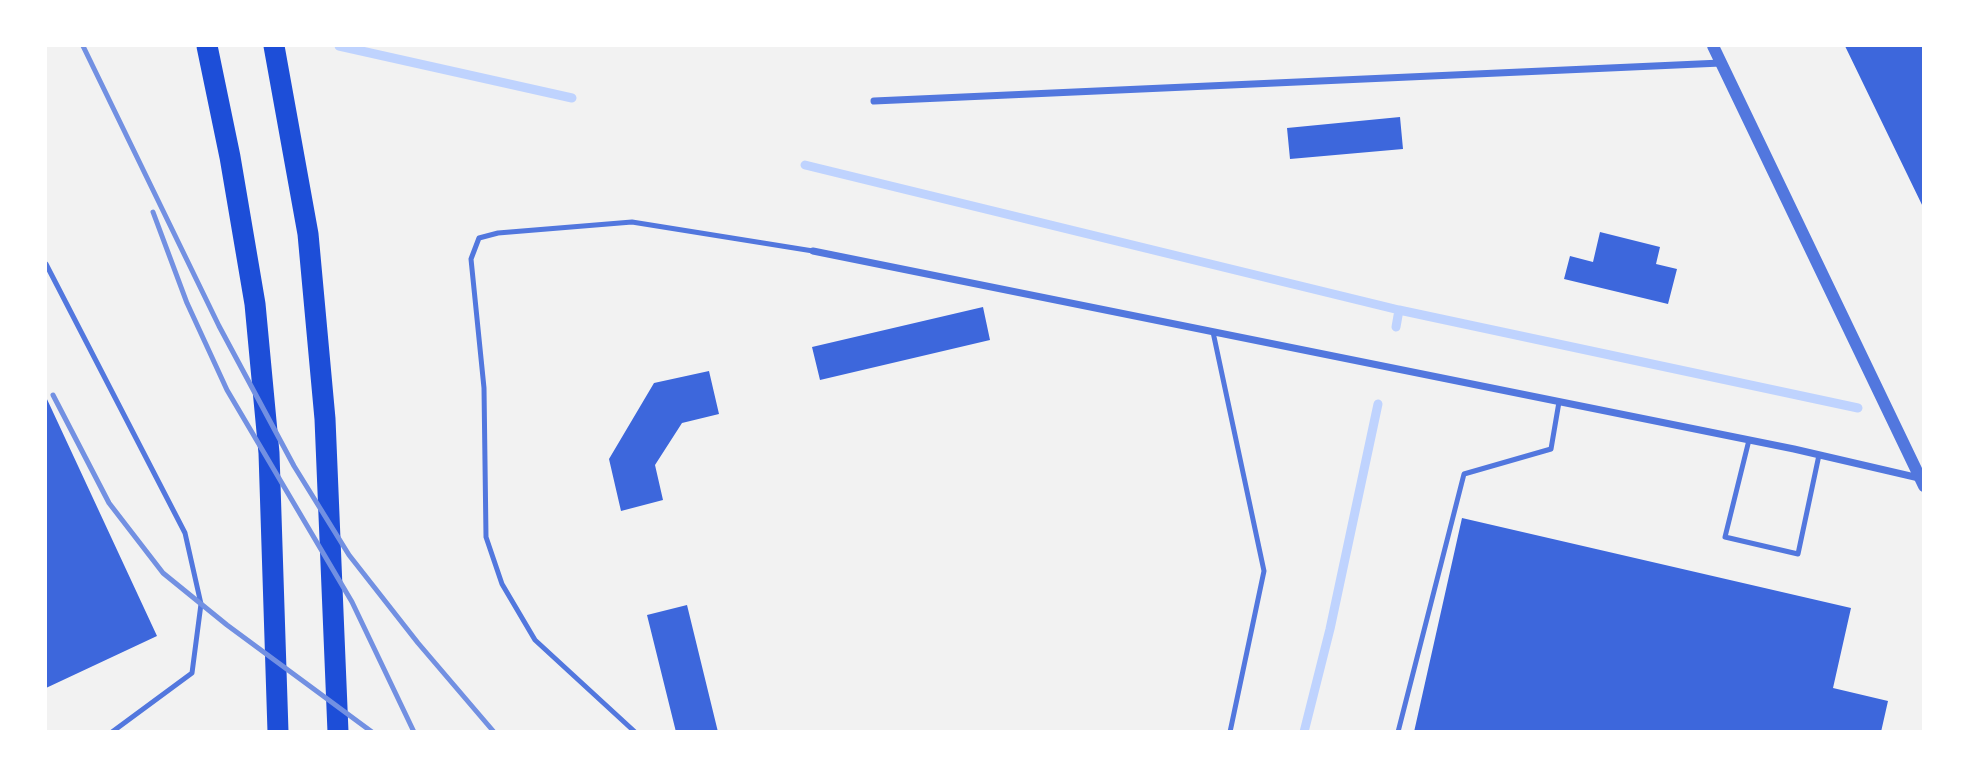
<!DOCTYPE html>
<style>
body{margin:0}
#map{position:relative;width:1969px;height:777px;overflow:hidden;background:#f2f2f2;font-family:Roboto,sans-serif}
canvas{display:block}
.frame{position:absolute;inset:0;border:47px solid #fff;pointer-events:none}
</style>
<div id="map">
<canvas width="1969" height="777"></canvas>
<div class="frame"></div>
</div>
<script>
const ctx = document.querySelector('canvas').getContext('2d');
ctx.lineJoin = 'round';
const toPath = rows => new Path2D(rows.map(r => 'M' + r).join(''));
function strokePath(path, color, width, dash) { ctx.strokeStyle = color; ctx.lineWidth = width; ctx.lineCap = dash ? 'butt' : 'round'; ctx.setLineDash(dash || []); ctx.stroke(path); }
function paint(path, color) { ctx.fillStyle = color; ctx.fill(path, 'evenodd'); }
strokePath(toPath([
 [339,46,572,98],
 [805,165,1399,310,1858,408],
 [1396,327,1399,310],
 [1304,732,1330,629,1378,404]
]), '#bfd3fe', 9);
paint(toPath([
 [1845,46,1924,46,1924,209],
 [1400,117,1403,149,1290,159,1287,128],
 [1600,232,1660,247,1656,264,1677,269,1668,304,1564,279,1570,256,1593,262],
 [983,307,990,340,820,380,812,347],
 [709,371,719,414,682,423,655,465,663,500,621,511,609,459,654,383],
 [46,397,157,636,46,688],
 [1462,518,1851,608,1833,688,1888,701,1881,732,1414,732],
 [687,605,718,732,676,732,647,615]
]), '#3d67dc');
strokePath(toPath([
 [46,264,185,533,201,604,192,673,112,732],
 [1213,332,1264,571,1230,732],
 [1749,440,1725,537,1798,554,1819,455],
 [635,732,535,640,502,584,486,537,484,388,471,259,479,238,498,233,632,222,813,251],
 [1398,732,1464,474,1551,449,1559,402]
]), '#5277de', 5);
strokePath(toPath([
 [874,101,1721,63],
 [813,251,1794,449,1919,478]
]), '#5277de', 7);
strokePath(toPath([
 [1713,46,1924,486]
]), '#5277de', 12);
strokePath(toPath([
 [207,46,230,157,255,304,269,453,278,732],
 [274,46,308,234,325,419,338,732]
]), '#1d4ed8', 21);
strokePath(toPath([
 [83,46,219,326,294,466,349,555,418,643,494,732],
 [153,212,187,303,227,390,352,602,414,732],
 [53,395,109,503,163,573,227,625,372,732]
]), '#7290e2', 5);
</script>
